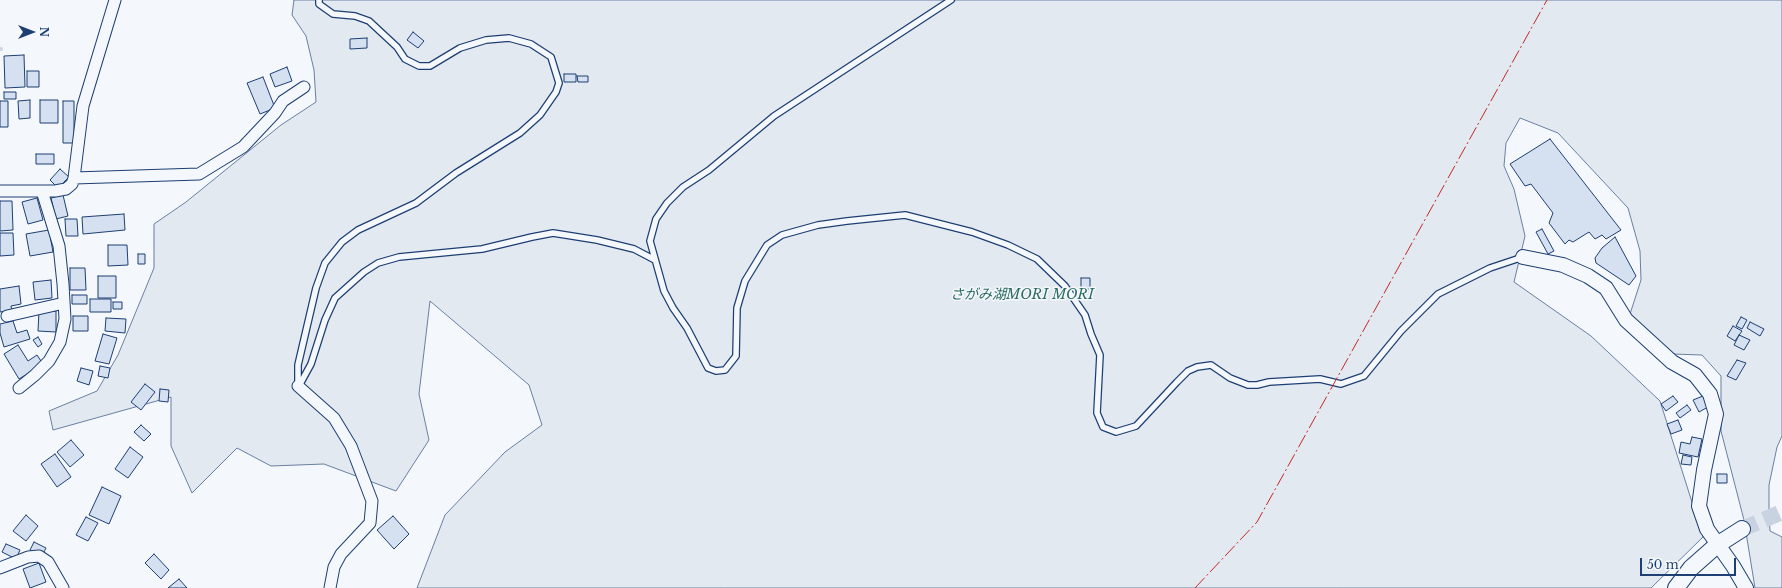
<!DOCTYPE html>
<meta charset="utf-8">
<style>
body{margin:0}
#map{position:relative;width:1782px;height:588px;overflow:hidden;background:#f4f7fb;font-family:"Libre Baskerville",serif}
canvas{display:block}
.north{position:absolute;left:12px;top:12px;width:40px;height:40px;-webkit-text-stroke:3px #f4f7fb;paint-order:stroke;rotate:90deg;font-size:11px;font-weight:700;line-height:16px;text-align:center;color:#1d3f73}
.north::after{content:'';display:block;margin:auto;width:14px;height:18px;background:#1d3f73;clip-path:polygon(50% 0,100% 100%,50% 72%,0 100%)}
.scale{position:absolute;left:1640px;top:558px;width:96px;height:18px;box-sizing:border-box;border:2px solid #1d3f73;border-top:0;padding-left:5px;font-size:12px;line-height:14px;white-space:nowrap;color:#1d3f73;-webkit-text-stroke:3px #f4f7fb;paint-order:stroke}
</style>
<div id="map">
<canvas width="1782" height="588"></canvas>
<div class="north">N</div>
<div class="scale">50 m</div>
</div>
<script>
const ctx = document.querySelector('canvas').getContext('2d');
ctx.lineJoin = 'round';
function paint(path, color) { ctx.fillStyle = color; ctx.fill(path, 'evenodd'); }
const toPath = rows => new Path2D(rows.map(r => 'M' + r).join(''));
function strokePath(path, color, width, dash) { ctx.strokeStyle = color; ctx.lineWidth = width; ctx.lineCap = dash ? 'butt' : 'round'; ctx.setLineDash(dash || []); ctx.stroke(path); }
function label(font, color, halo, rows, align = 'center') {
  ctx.font = font + ' "Libre Baskerville","Noto Sans JP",serif'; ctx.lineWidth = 3; ctx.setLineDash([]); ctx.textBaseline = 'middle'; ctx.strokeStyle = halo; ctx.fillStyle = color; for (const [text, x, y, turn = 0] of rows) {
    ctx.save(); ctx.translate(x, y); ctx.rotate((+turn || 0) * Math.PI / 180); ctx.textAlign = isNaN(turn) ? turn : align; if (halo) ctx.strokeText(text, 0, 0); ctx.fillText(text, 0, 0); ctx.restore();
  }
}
const green = toPath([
 [294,0,1782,0,1782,436,1777,447,1769,485,1769,515,1770,531,1782,537,1782,588,1755,588,1744,520,1721,431,1721,376,1702,355,1673,354,1630,314,1641,280,1640,251,1628,208,1558,133,1520,118,1506,143,1504,166,1514,189,1525,236,1514,282,1591,336,1660,401,1703,537,1651,588,417,588,445,515,505,452,542,425,529,385,430,301,419,394,429,440,396,491,324,464,271,466,237,448,192,493,171,446,171,397,53,430,49,411,97,391,118,355,154,268,154,224,186,202,281,125,316,102,314,70,306,36,292,15,294,0]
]);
paint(green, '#e3e9f0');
strokePath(green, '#687fa3', 1);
strokePath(toPath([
 [0,49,1,49]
]), '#cfd7e4', 4);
const building = toPath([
 [413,32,424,41,418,48,407,40,413,32],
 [367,38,367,48,350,49,350,39,367,38],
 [24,55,25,87,5,88,4,56,24,55],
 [287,67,292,81,275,87,270,74,287,67],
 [27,71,39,71,39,87,27,87,27,71],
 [564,74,576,74,576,82,564,82,564,74],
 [577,76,588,76,588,82,578,82,577,76],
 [263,77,275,108,260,114,247,83,263,77],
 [4,92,16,92,16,99,4,99,4,92],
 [30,100,30,118,19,119,18,101,30,100],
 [40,100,58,100,58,123,40,123,40,100],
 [0,101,8,101,8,127,0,127,0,101],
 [63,101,74,101,74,143,63,143,63,101],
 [1550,139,1621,230,1606,239,1602,235,1595,239,1589,232,1573,242,1569,240,1565,244,1549,223,1553,213,1531,184,1525,186,1510,164,1550,139],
 [36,154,54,154,54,164,36,164,36,154],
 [60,169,69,177,58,188,50,180,60,169],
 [63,195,68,216,56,219,51,198,63,195],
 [37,198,43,220,28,224,22,202,37,198],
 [0,201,12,201,13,230,0,231,0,201],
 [124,214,125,230,83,234,82,217,124,214],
 [65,219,77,219,78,236,66,236,65,219],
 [1542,229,1554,251,1548,254,1536,232,1542,229],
 [49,230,53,252,30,256,26,234,49,230],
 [0,233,13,233,14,255,0,256,0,233],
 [1615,237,1636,276,1629,285,1596,263,1595,258,1602,248,1615,237],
 [108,245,127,245,128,265,108,266,108,245],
 [138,254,145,254,145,264,138,264,138,254],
 [70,268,85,268,86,290,70,290,70,268],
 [98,276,116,276,116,298,98,298,98,276],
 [1081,278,1090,278,1090,289,1081,289,1081,278],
 [51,280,52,298,35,300,33,282,51,280],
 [19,286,21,304,11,306,12,310,0,312,0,289,19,286],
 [72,295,87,295,87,304,72,304,72,295],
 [90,299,111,299,111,312,90,312,90,299],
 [113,302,122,302,122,309,113,309,113,302],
 [39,311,56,311,56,332,38,331,39,311],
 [73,316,88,316,88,331,73,331,73,316],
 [1741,317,1747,320,1742,329,1736,326,1741,317],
 [106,318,126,319,125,333,105,331,106,318],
 [13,321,17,333,27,330,30,339,4,347,0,333,0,324,13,321],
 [1750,322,1764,329,1760,336,1747,328,1750,322],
 [1733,326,1742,331,1735,341,1727,336,1733,326],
 [103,334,117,338,109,364,95,361,103,334],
 [1739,335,1750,340,1744,350,1734,345,1739,335],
 [38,337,42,344,38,347,33,340,38,337],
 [18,345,28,361,37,355,43,364,19,379,4,354,18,345],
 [1737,360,1746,363,1736,380,1727,376,1737,360],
 [100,366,110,368,108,378,98,376,100,366],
 [81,368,93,371,89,385,77,381,81,368],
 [145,384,155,392,141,410,131,402,145,384],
 [160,389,169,390,168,402,159,401,160,389],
 [1673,396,1678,402,1666,411,1661,404,1673,396],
 [1703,396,1708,407,1699,412,1693,400,1703,396],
 [1687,405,1691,410,1680,418,1676,413,1687,405],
 [1678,420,1682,430,1671,434,1667,424,1678,420],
 [141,425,151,434,144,441,134,432,141,425],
 [1692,437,1702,439,1698,457,1679,453,1681,442,1690,444,1692,437],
 [71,440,84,455,70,467,57,452,71,440],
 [130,447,143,457,128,478,115,469,130,447],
 [55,454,71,477,57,487,41,464,55,454],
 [1683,455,1692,457,1691,465,1681,464,1683,455],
 [1717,474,1727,474,1727,483,1717,483,1717,474],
 [102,487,121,496,109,524,89,515,102,487],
 [26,515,38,526,26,541,13,531,26,515],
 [393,516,409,534,394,549,377,530,393,516],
 [86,517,98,523,88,541,76,535,86,517],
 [34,542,46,548,42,556,30,550,34,542],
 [6,544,20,550,16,559,2,552,6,544],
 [154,554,169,570,161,579,145,563,154,554],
 [39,563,46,582,30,588,23,569,39,563],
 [179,579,187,588,168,588,179,579]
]);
paint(building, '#d5e0f0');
strokePath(building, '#1d3f73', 1);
strokePath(toPath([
 [1742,529,1782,512]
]), '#c9d2e0', 16, [16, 8]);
const service = toPath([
 [951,0,774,116,709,170,683,187,667,203,656,219,650,241,664,291,673,308,687,328,708,368,716,371,725,370,736,356,737,308,745,281,767,245,782,235,818,225,847,221,905,215,972,232,1008,245,1037,259,1065,286,1085,315,1091,334,1100,355,1097,413,1103,427,1116,432,1136,426,1177,382,1188,371,1197,367,1211,365,1230,378,1248,385,1257,385,1269,382,1320,379,1341,384,1364,376,1401,331,1438,294,1490,268,1523,257],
 [298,386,298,365,316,288,325,263,342,242,358,230,416,203,456,173,520,133,540,115,556,92,559,83,551,57,531,44,509,38,486,40,460,48,430,66,419,66,405,59,397,47,369,21,355,16,333,14,319,4,319,0],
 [299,386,311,364,325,320,335,298,364,272,378,263,399,257,482,249,532,237,553,233,597,240,634,249,655,260]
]);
const minor = toPath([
 [74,178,199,174,243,147,275,113,283,101,304,87],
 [0,191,55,191,66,189,72,184,74,178,83,106,115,0],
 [7,316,64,303],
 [298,386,334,418,351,446,372,501,370,523,341,554,334,567,330,588],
 [19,388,35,375,49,361,60,342,65,319,63,284,59,246,42,191],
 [0,568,28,557,39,556,48,562,63,588]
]);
const tertiary = toPath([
 [1523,257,1563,265,1588,276,1606,288,1626,320,1672,362,1695,375,1710,394,1716,414,1704,470,1699,506,1707,529,1733,566,1746,588]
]);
const secondary = toPath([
 [1676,588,1691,568,1717,545,1742,529]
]);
strokePath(service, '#1d3f73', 8);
strokePath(minor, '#1d3f73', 13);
strokePath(tertiary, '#1d3f73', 16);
strokePath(secondary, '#1d3f73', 18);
strokePath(service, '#f4f7fb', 5.5);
strokePath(minor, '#f4f7fb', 11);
strokePath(tertiary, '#f4f7fb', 14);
strokePath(secondary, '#f4f7fb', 16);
strokePath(toPath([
 [1195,588,1257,522,1547,0]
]), '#c62828', 1, [14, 3, 2, 3]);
label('italic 14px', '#2c6c60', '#f4f7fb', [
 ["さがみ湖MORI MORI",1022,295]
]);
</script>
